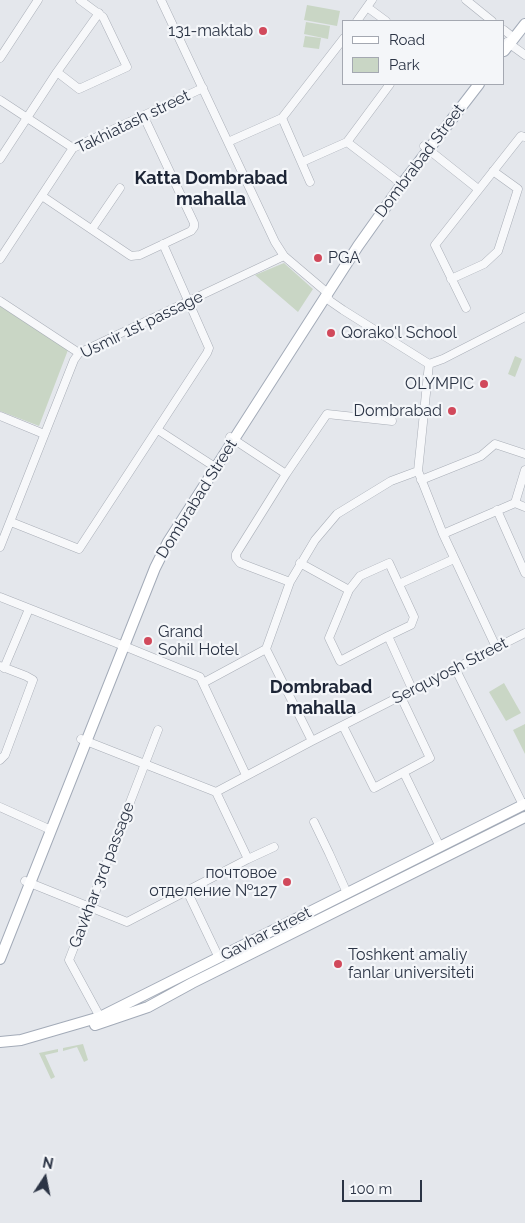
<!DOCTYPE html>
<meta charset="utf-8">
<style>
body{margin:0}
#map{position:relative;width:525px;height:1223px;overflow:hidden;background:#e4e7ec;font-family:Raleway,sans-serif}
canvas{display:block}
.legend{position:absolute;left:342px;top:20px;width:162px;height:65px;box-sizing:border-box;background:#f4f6f9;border:1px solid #a4a8b1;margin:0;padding:6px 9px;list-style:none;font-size:15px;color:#2b3445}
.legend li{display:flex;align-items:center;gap:10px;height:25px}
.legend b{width:25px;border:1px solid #a4a8b1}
.north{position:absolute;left:20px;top:1153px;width:50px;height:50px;-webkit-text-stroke:4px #f4f6f9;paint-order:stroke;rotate:11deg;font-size:14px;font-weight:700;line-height:20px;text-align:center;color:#2b3445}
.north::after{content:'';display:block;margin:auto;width:18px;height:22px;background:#2b3445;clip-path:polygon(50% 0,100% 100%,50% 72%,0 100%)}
.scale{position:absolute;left:342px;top:1180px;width:80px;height:22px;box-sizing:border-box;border:2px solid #2b3445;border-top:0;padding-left:6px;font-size:15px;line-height:18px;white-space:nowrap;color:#2b3445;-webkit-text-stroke:4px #f4f6f9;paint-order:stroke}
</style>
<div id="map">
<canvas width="525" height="1223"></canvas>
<ul class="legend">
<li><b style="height:6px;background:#fff"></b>Road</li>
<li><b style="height:14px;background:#c9d6c5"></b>Park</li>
</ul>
<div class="north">N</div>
<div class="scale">100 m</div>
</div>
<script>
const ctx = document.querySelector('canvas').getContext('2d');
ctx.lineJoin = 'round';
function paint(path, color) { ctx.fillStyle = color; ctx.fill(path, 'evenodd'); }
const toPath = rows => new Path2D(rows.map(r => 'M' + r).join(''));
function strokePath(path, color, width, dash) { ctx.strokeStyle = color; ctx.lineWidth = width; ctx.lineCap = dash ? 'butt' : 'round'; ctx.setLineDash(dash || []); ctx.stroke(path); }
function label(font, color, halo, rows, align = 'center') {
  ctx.font = font + ' Raleway,sans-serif'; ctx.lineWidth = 4.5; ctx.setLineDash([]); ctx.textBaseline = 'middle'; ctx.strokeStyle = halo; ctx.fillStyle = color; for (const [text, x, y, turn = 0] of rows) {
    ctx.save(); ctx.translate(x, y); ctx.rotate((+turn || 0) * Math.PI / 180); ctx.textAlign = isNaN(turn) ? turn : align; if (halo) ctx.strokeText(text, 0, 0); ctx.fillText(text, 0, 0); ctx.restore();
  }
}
paint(toPath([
 [307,5,340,11,337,26,304,20],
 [306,22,330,26,328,39,304,34],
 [305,36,321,38,319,49,303,47],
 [284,263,313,289,298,312,255,275],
 [0,306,68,350,39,426,0,411],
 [515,356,522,359,515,377,508,374],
 [504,683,521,713,506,721,489,692],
 [525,724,525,754,513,730],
 [510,817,511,820,268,942,266,939],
 [83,1044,88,1060,84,1062,77,1047,63,1051,63,1048],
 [58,1049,58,1052,45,1055,55,1077,51,1079,39,1053]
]), '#c9d6c5');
const minor = toPath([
 [161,0,275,242,284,256,324,290],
 [466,0,492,21],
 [367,7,386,21],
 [357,21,372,0],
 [504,30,514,38],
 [507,42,525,55],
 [0,58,38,0],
 [57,72,79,89,127,67,103,17,80,0],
 [0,100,73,148],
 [282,118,310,182],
 [228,142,282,118,344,38],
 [347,142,390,84],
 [424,146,478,189],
 [0,159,57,72,99,13],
 [302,162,347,142,402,184],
 [42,196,131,256,140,255,191,231,194,227,194,223,144,117],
 [92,229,120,188],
 [0,259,73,148,203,88],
 [451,279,484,264,498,251,518,189,493,171],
 [326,295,330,301,343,310,429,364],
 [0,301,79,353],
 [466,308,435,245,521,136,525,137],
 [429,364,418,471,443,534,496,647],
 [429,364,443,359,525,317],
 [0,416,44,434],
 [158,430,215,467],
 [230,437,286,474],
 [421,480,481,456,495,444,525,454],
 [515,503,525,507],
 [497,510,525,573],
 [11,522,79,549,207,353,209,348,163,244],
 [443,534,515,503,525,470],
 [0,547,74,360,79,353,284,256],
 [300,563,349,590],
 [290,582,240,563,236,558,236,554,286,474,327,414,392,421],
 [399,584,454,559],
 [0,597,119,644],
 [388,636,340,661,329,638,349,590,360,576,389,563,414,617,411,625,388,636,413,691],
 [124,646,200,677,246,775],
 [266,649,312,741],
 [0,666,26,676,33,680,5,755,0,760],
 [4,668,29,609],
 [455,668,523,805],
 [203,683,266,649,290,582,315,540,337,514,391,481,418,471],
 [343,726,374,788,430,758,401,697],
 [404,773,440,847],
 [216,792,312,741,525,633],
 [0,807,51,830],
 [314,822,329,853,347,893],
 [248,859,274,847],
 [25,881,127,922,248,859,216,792,81,739],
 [187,891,219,958],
 [100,1017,69,960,158,730]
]);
const major = toPath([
 [504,51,525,24],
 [0,959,155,568,168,542,358,246,402,184,479,84],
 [95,1025,148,1007,192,983,525,817],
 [0,1042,21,1040,100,1017,525,804]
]);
strokePath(minor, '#a9aeb7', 9);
strokePath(major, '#a3abb8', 12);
strokePath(minor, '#f7f8fa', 8);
strokePath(major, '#fff', 10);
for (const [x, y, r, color] of [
 [263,31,5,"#d1495b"],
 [318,258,5,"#d1495b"],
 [331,333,5,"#d1495b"],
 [484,384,5,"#d1495b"],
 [452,411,5,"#d1495b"],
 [148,641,5,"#d1495b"],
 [287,882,5,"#d1495b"],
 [338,964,5,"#d1495b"]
]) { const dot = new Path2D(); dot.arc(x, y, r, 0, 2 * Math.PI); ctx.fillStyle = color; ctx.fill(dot); strokePath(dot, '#f4f6f9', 2); }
label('16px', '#2b3445', '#f4f6f9', [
 ["131-maktab",253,31],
 ["PGA",328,258,"left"],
 ["Qorako'l School",341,333,"left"],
 ["OLYMPIC",474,384],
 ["Dombrabad",442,411],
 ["Grand",158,632,"left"],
 ["Sohil Hotel",158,650,"left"],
 ["почтовое",277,873],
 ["отделение №127",277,891],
 ["Toshkent amaliy",348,955,"left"],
 ["fanlar universiteti",348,973,"left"]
], 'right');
label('16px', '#2b3445', '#f4f6f9', [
 ["Takhiatash street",133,122,-26],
 ["Dombrabad Street",420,161,-53],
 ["Usmir 1st passage",142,325,-26],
 ["Dombrabad Street",197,499,-58],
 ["Serquyosh Street",450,671,-27],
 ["Gavkhar 3rd passage",102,875,-69],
 ["Gavhar street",266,934,-27]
]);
label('bold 18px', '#1d2536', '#f4f6f9', [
 ["Katta Dombrabad",211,179],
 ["mahalla",211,200],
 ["Dombrabad",321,688],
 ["mahalla",321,709]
]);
</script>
